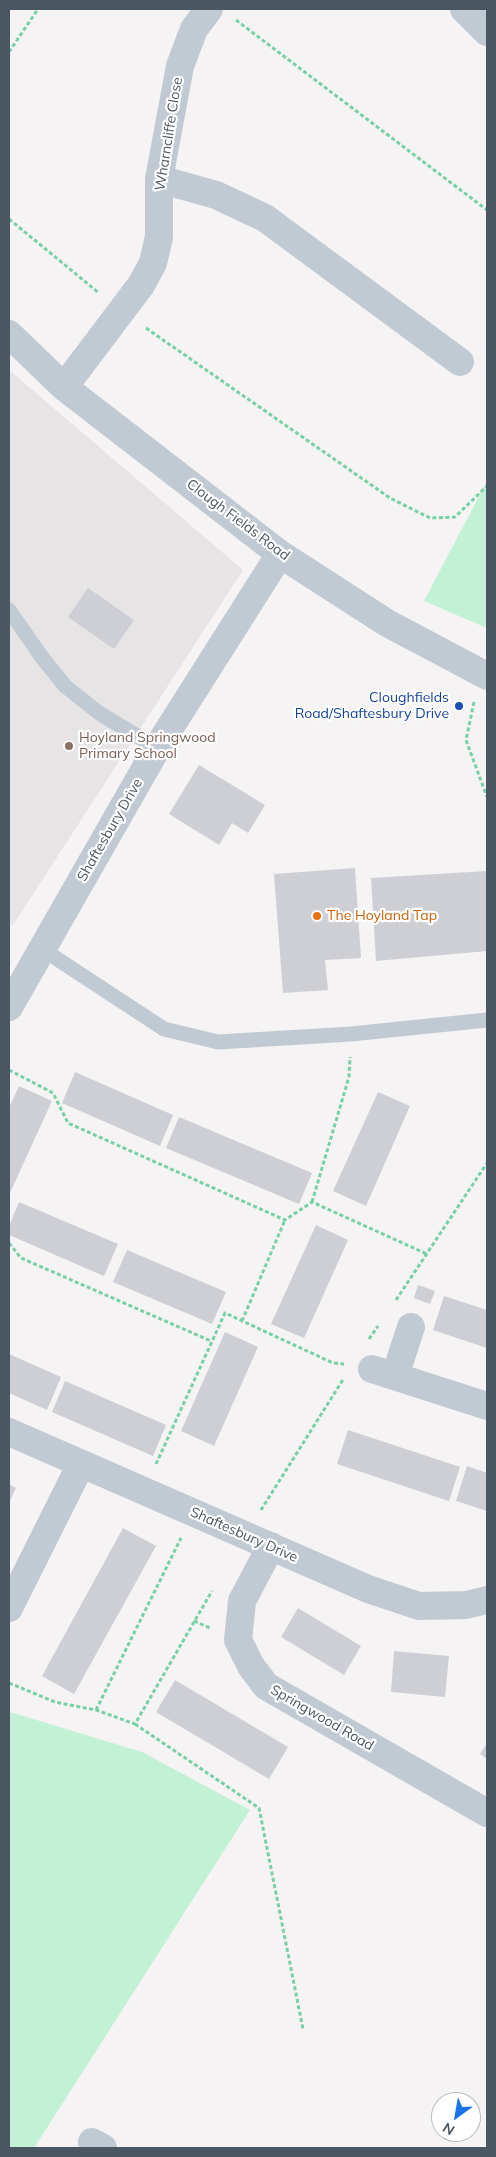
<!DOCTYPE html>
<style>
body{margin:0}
#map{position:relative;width:496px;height:2157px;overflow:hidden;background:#f5f3f3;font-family:Mulish,sans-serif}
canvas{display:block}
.frame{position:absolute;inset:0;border:10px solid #4a5661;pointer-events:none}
.north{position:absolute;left:431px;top:2092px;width:50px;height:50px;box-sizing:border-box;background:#fff;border:1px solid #b7bbc0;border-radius:50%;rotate:212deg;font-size:14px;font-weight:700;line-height:20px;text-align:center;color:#4a5661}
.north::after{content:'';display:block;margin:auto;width:18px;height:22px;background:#1a73e8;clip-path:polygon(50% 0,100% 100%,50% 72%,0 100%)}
</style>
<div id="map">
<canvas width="496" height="2157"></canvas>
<div class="frame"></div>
<div class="north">N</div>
</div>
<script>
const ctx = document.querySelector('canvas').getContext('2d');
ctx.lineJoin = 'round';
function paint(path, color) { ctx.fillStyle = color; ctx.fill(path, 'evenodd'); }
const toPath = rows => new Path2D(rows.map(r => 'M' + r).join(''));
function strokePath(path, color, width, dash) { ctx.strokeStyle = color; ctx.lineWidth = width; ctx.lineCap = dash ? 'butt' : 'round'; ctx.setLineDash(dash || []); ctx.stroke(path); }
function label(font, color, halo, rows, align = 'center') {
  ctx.font = font + ' Mulish,sans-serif'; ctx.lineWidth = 4.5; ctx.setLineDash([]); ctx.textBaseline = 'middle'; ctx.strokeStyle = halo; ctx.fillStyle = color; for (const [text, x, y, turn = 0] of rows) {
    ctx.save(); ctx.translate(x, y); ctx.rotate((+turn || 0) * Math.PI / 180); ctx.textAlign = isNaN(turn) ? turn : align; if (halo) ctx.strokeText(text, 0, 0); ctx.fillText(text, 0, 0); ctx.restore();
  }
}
paint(toPath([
 [9,370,243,570,13,925,9,923]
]), '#e6e4e5');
paint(toPath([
 [487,481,487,628,424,601],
 [10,1712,142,1752,250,1810,34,2148,9,2148]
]), '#c3f1d5');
paint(toPath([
 [88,588,134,620,114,649,68,617],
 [199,765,265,805,248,833,232,823,219,845,169,814],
 [355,868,361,958,325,960,328,990,283,993,274,874],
 [487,871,487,951,376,961,371,878],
 [75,1072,173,1115,160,1146,62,1103],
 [19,1086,52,1101,9,1195,9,1108],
 [378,1092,410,1106,366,1206,333,1191],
 [179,1117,312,1173,299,1204,166,1148],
 [19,1202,118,1244,104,1276,9,1235,9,1226],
 [316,1225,348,1240,304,1338,271,1324],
 [127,1250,226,1292,212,1324,113,1282],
 [418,1285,435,1291,430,1304,414,1298],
 [444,1296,487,1310,487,1348,433,1330],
 [225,1332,258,1347,214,1446,181,1431],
 [9,1354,61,1377,47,1410,9,1393],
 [65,1381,166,1425,153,1456,52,1412],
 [348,1430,460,1467,449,1501,337,1464],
 [467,1466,487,1473,487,1511,456,1501],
 [9,1484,16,1488,9,1503],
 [123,1528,156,1546,74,1694,42,1676],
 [298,1608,361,1646,344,1675,281,1637],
 [394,1651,449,1656,445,1697,391,1692],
 [175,1680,288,1747,269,1779,156,1712],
 [487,1743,487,1759,480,1754]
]), '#cdcfd5');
strokePath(toPath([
 [236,20,487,210],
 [9,52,38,9],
 [9,219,99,293],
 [146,328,390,498,430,518,455,517,487,486],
 [474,702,466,740,487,797],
 [9,1070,53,1093,68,1123,285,1220,312,1202,427,1254],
 [312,1202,349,1077,350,1057],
 [9,1243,21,1258,211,1341],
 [396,1300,487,1163],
 [242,1321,285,1220],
 [369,1339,378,1326],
 [156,1464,225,1313,333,1363,344,1364],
 [261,1510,344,1378],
 [194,1621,210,1628],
 [9,1683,55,1702,96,1710,135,1724,212,1591],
 [96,1710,181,1538],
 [135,1724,259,1808,303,2029]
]), '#7ad0a6', 3, [4, 2.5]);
strokePath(toPath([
 [9,610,41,656,65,686,99,713,157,748],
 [42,949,164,1029,218,1042,351,1034,487,1020]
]), '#c1cad2', 15);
strokePath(toPath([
 [464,9,487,32],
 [159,179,216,195,265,218,460,362],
 [9,334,64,387,280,554,387,623,487,676],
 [64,387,141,285,153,263,159,237,159,179,180,66,194,29,209,9],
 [9,1007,157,748,280,554],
 [372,1369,487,1406],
 [395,1376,411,1327],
 [9,1432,368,1589,419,1606,466,1605,487,1600],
 [271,1546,242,1601,238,1640,251,1666,266,1686,487,1813],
 [9,1608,81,1464],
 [92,2142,103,2148]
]), '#c1cad2', 28);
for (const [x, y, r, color] of [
 [459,706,5,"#1a4fb4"],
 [69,746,5,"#8d6e63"],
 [317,916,5,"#e8710a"]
]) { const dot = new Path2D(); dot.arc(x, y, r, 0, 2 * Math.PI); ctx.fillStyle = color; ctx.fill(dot); strokePath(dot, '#fff', 2); }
label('14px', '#4a5661', '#fff', [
 ["Wharncliffe Close",169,134,-81],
 ["Clough Fields Road",238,520,37],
 ["Shaftesbury Drive",110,830,-60],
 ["Shaftesbury Drive",244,1535,24],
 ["Springwood Road",322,1718,30]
]);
label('14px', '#164399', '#fff', [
 ["Cloughfields",449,698],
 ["Road/Shaftesbury Drive",449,714]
], 'right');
label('14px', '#785e54', '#fff', [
 ["Hoyland Springwood",79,738],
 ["Primary School",79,754]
], 'left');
label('14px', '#c56008', '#fff', [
 ["The Hoyland Tap",327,916]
], 'left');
</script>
